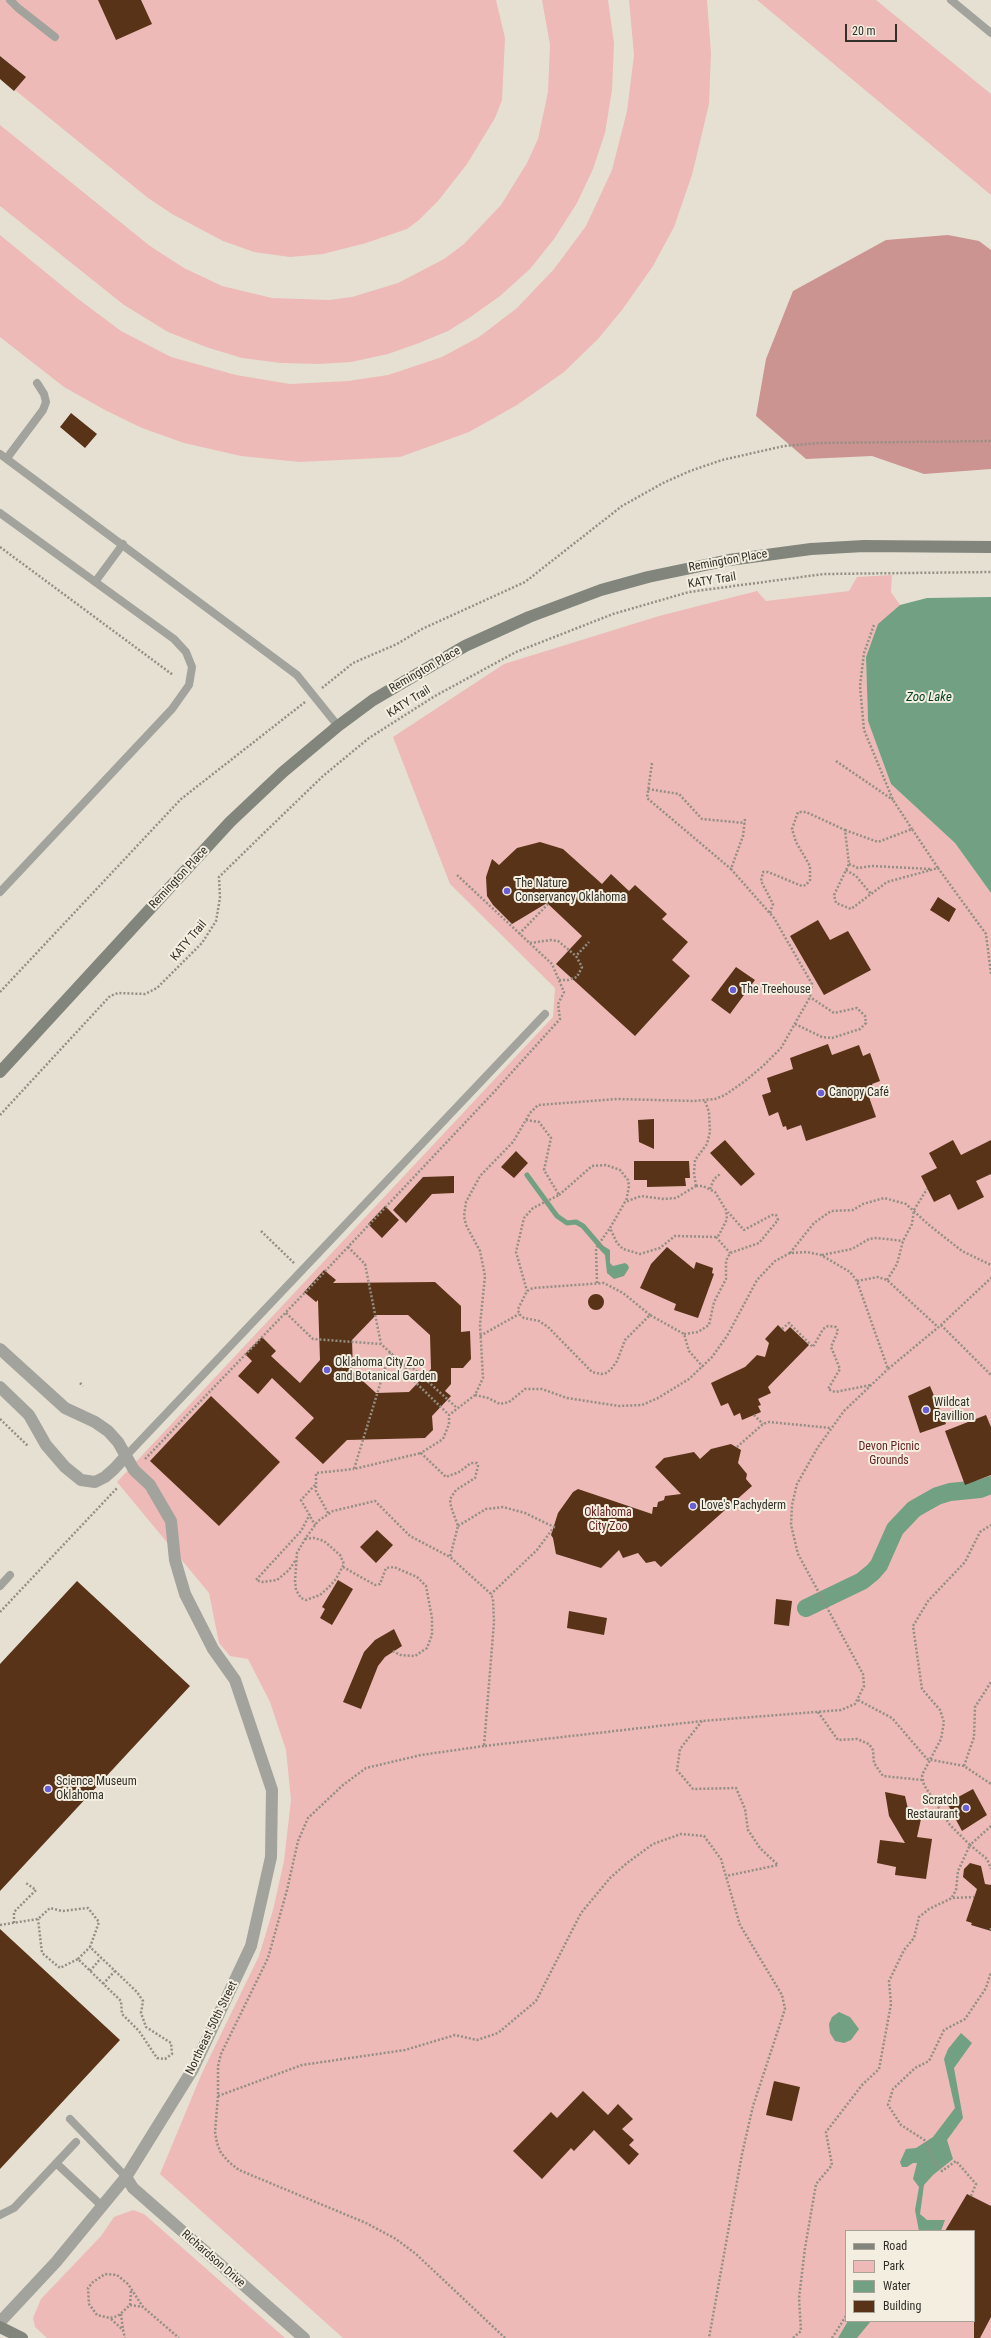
<!DOCTYPE html>
<meta charset="utf-8">
<style>
body{margin:0}
#map{position:relative;width:991px;height:2338px;overflow:hidden;background:#e6e0d2;font-family:"Roboto Condensed",sans-serif}
canvas{display:block}
.legend{position:absolute;left:845px;top:2230px;width:130px;height:92px;box-sizing:border-box;background:#f3eedf;border:1px solid #a6a297;margin:0;padding:5px 7px;list-style:none;font-size:12px;color:#32302a}
.legend li{display:flex;align-items:center;gap:8px;height:20px}
.legend b{width:20px;border:1px solid #a6a297}
.scale{position:absolute;left:845px;top:24px;width:52px;height:18px;box-sizing:border-box;border:2px solid #32302a;border-top:0;padding-left:5px;font-size:12px;line-height:14px;white-space:nowrap;color:#32302a;-webkit-text-stroke:3px #f3eedf;paint-order:stroke}
</style>
<div id="map">
<canvas width="991" height="2338"></canvas>
<ul class="legend">
<li><b style="height:5px;background:#81857c"></b>Road</li>
<li><b style="height:11px;background:#edbab7"></b>Park</li>
<li><b style="height:11px;background:#71a082"></b>Water</li>
<li><b style="height:11px;background:#583317"></b>Building</li>
</ul>
<div class="scale">20 m</div>
</div>
<script>
const ctx = document.querySelector('canvas').getContext('2d');
ctx.lineJoin = 'round';
function paint(path, color) { ctx.fillStyle = color; ctx.fill(path, 'evenodd'); }
const toPath = rows => new Path2D(rows.map(r => 'M' + r).join(''));
function strokePath(path, color, width, dash) { ctx.strokeStyle = color; ctx.lineWidth = width; ctx.lineCap = dash ? 'butt' : 'round'; ctx.setLineDash(dash || []); ctx.stroke(path); }
function label(font, color, halo, rows, align = 'center') {
  ctx.font = font + ' "Roboto Condensed",sans-serif'; ctx.lineWidth = 4; ctx.setLineDash([]); ctx.textBaseline = 'middle'; ctx.strokeStyle = halo; ctx.fillStyle = color; for (const [text, x, y, turn = 0] of rows) {
    ctx.save(); ctx.translate(x, y); ctx.rotate((+turn || 0) * Math.PI / 180); ctx.textAlign = isNaN(turn) ? turn : align; if (halo) ctx.strokeText(text, 0, 0); ctx.fillText(text, 0, 0); ctx.restore();
  }
}
paint(toPath([
 [0,0,496,0,505,38,502,100,495,118,467,164,438,201,419,220,407,229,366,243,323,254,290,257,254,252,223,241,172,214,148,198,15,90,26,77,0,56],
 [542,0,608,0,614,43,612,90,605,133,593,169,577,203,554,239,530,269,500,296,472,316,448,331,419,343,388,354,351,362,319,364,281,363,242,358,206,347,168,332,124,305,0,206,0,125,150,246,184,268,222,286,272,298,329,300,352,297,398,283,444,259,464,244,501,205,527,163,538,139,548,92,550,45],
 [629,0,707,0,711,53,709,104,692,175,674,227,653,266,622,310,598,339,564,372,517,405,469,432,400,457,300,462,241,456,184,443,142,428,105,410,64,387,0,337,0,235,77,298,121,331,171,357,236,375,290,384,348,381,388,375,442,357,479,337,517,308,554,269,586,226,612,170,627,111,634,55],
 [757,0,876,0,991,94,991,195],
 [892,575,891,592,900,605,878,625,866,657,868,721,891,784,955,843,991,893,991,2338,343,2338,160,2174,202,2073,259,1956,273,1910,284,1861,291,1800,286,1750,270,1702,248,1659,230,1656,219,1643,209,1593,117,1482,553,1017,555,988,450,884,393,737,504,664,659,616,757,591,766,601,849,591,857,577],
 [846,2231,974,2231,974,2321,846,2321],
 [133,2210,144,2214,285,2338,47,2338,35,2327,33,2318,41,2299,101,2236,114,2217]
]), '#edbab7');
paint(toPath([
 [948,235,979,241,991,250,991,469,924,474,872,456,806,459,756,416,766,359,793,291,886,240]
]), '#cc9491');
paint(toPath([
 [991,597,991,893,955,843,891,784,868,721,866,657,878,624,900,605,927,598],
 [602,1245,610,1250,610,1263,613,1266,625,1263,628,1265,629,1268,624,1276,614,1279,607,1273,605,1255,600,1250],
 [839,2012,850,2017,859,2029,851,2040,844,2043,835,2041,830,2033,829,2024,832,2017],
 [961,2033,972,2043,954,2068,963,2118,947,2140,953,2159,933,2175,924,2185,920,2214,927,2220,945,2220,941,2231,919,2231,915,2210,919,2187,913,2179,917,2163,913,2163,907,2167,902,2167,900,2162,906,2149,916,2148,933,2137,955,2108,944,2059,948,2049],
 [848,2321,871,2321,857,2338,838,2338]
]), '#71a082');
strokePath(toPath([
 [527,1175,557,1216,567,1223,576,1222,583,1226,601,1247]
]), '#71a082', 5);
strokePath(toPath([
 [806,1608,862,1581,873,1572,879,1565,895,1529,914,1509,937,1496,950,1492,980,1489,991,1485]
]), '#71a082', 18);
paint(toPath([
 [98,0,141,0,152,24,116,40],
 [0,56,26,77,14,91,0,79],
 [71,413,97,434,85,448,60,427],
 [540,842,563,849,602,884,611,874,629,891,635,885,667,914,662,919,688,942,672,960,690,976,635,1036,556,964,582,936,547,903,512,924,493,905,487,896,486,877,492,859,499,865,517,848],
 [938,897,956,909,949,922,930,910],
 [818,920,830,940,848,931,871,970,824,995,790,936],
 [736,967,755,980,730,1014,711,1000],
 [828,1044,832,1055,859,1045,863,1056,870,1053,880,1081,872,1084,876,1094,869,1097,876,1117,806,1141,801,1125,787,1130,786,1126,783,1127,778,1112,769,1116,762,1095,771,1092,767,1078,793,1069,790,1058],
 [654,1119,654,1149,639,1142,638,1120],
 [725,1140,755,1174,741,1186,710,1153],
 [953,1140,961,1155,991,1140,991,1174,976,1181,984,1197,958,1210,950,1194,934,1202,921,1176,937,1168,929,1153],
 [516,1151,528,1163,514,1178,501,1167],
 [634,1161,689,1161,690,1178,685,1178,686,1186,647,1187,647,1180,634,1180],
 [454,1176,454,1193,432,1194,406,1223,393,1210,423,1177],
 [385,1206,399,1220,382,1238,368,1224],
 [667,1247,694,1269,696,1262,713,1268,712,1273,714,1274,698,1318,674,1310,676,1304,640,1288,651,1264],
 [324,1270,336,1280,333,1283,435,1282,461,1306,461,1332,470,1331,471,1359,463,1368,451,1368,451,1384,445,1391,451,1396,432,1416,433,1430,425,1438,347,1440,323,1464,295,1438,314,1418,272,1378,258,1394,238,1376,252,1361,245,1354,262,1337,276,1351,271,1356,300,1383,320,1360,318,1300,316,1302,304,1292],
 [376,1315,408,1315,430,1335,431,1369,409,1392,376,1393,353,1372,352,1340],
 '588 1302a8 8 0 1 1 16 0a8 8 0 1 1-16 0Z',
 [778,1325,785,1332,790,1327,809,1345,768,1387,771,1393,758,1399,761,1405,758,1406,761,1412,742,1420,740,1413,734,1416,728,1403,721,1406,711,1383,745,1367,757,1355,765,1357,769,1343,765,1339],
 [930,1386,946,1424,920,1433,908,1396],
 [211,1396,280,1462,219,1526,150,1461],
 [986,1415,991,1427,991,1475,965,1485,945,1431],
 [731,1444,741,1450,738,1463,747,1474,746,1479,752,1486,661,1567,655,1561,646,1563,638,1553,623,1558,619,1550,601,1568,556,1554,553,1538,551,1535,558,1513,573,1492,578,1489,652,1514,653,1507,657,1507,658,1502,664,1500,665,1496,681,1494,655,1467,664,1458,694,1452,700,1459,711,1449],
 [377,1530,393,1545,376,1563,360,1547],
 [338,1580,353,1589,332,1625,320,1618,325,1609,322,1607],
 [77,1581,190,1686,0,1891,0,1664],
 [776,1599,792,1601,789,1626,774,1624],
 [569,1611,607,1618,604,1635,567,1628],
 [394,1629,402,1646,385,1657,378,1666,361,1709,343,1702,364,1652,375,1640],
 [973,1789,987,1815,962,1831,947,1803],
 [885,1792,905,1796,908,1809,914,1818,921,1819,917,1837,932,1839,926,1879,895,1875,896,1867,877,1863,880,1840,905,1843,889,1816],
 [970,1863,981,1866,985,1884,991,1885,991,1931,971,1925,972,1923,966,1921,977,1889,963,1877,964,1869],
 [0,1929,120,2040,0,2169],
 [774,2081,800,2087,792,2121,766,2115],
 [583,2091,608,2115,618,2104,633,2119,622,2129,634,2140,629,2145,639,2154,629,2165,594,2130,574,2151,571,2148,542,2179,513,2151,551,2112,557,2118],
 [967,2194,991,2206,991,2317,980,2338,974,2338,974,2231,945,2231]
]), '#583317');
strokePath(toPath([
 [0,547,173,675],
 [874,625,864,653,860,686,864,730,893,800,912,829],
 [322,688,353,663,397,644,422,629,525,582,622,506,663,483,690,471,722,460,784,446,820,443,991,441],
 [836,761,893,800],
 [652,763,647,798,731,869],
 [648,789,679,794,702,819,745,823],
 [745,819,743,836,731,869,774,918,812,984,810,997,781,1048,763,1066,745,1081,725,1095,715,1099,694,1101,617,1099,538,1105,530,1113,513,1142,480,1176,466,1202,464,1216,466,1225,480,1251,485,1276,480,1325,483,1378,475,1395,449,1415,449,1424,443,1439,421,1453,446,1477,459,1472,471,1463,477,1463,478,1466,475,1478,456,1490,450,1499,451,1507,458,1526,450,1557,491,1594,493,1599,494,1622,484,1746,702,1721,841,1710,855,1704,864,1686,863,1674,798,1554,791,1525,792,1505,797,1484,818,1447,844,1411,888,1369],
 [845,830,878,842,912,829,938,868],
 [849,864,858,868,872,866,930,869],
 [846,870,856,876,871,894],
 [770,913,773,904,761,881,763,872,768,872,802,886,806,885,810,880,810,866,796,842,792,829,798,812,806,812,845,830,849,864,834,895,836,903,851,909,887,882,938,868,986,934,991,974],
 [519,934,548,904],
 [530,943,551,940,558,941,576,956],
 [559,980,568,980,577,977,582,967,576,956,589,942],
 [0,992,181,799,305,702],
 [795,1024,822,1037,832,1038,860,1029,866,1023,865,1016,857,1008,834,1013,810,997],
 [0,1115,110,996,118,993,145,994,157,988,202,943,216,921,220,898,219,877,264,833,323,776,369,738,435,696,516,652,613,614,689,592,824,574,991,572],
 [526,1120,539,1122,551,1138,544,1170,559,1195,533,1208,524,1218,516,1252,527,1291],
 [696,1186,703,1186,715,1192,726,1210,727,1219,719,1235,716,1237,675,1236,660,1248,640,1254,623,1249,617,1243,610,1228,625,1202,641,1196,664,1199,676,1198,696,1186],
 [696,1186,694,1173,695,1160,707,1144,710,1132,709,1112,705,1101],
 [710,1189,714,1179,720,1174],
 [559,1195,592,1166,606,1165,620,1170,628,1180,629,1186,626,1202],
 [261,1231,294,1263],
 [716,1237,730,1253],
 [348,1247,365,1264,381,1344,405,1366,408,1375,449,1415],
 [790,1253,814,1223,831,1211,853,1210,863,1204,884,1198,906,1204,929,1225,962,1251,991,1265],
 [822,1255,852,1249,869,1239,877,1238,903,1241],
 [887,1280,897,1264,903,1241,912,1224,914,1210,927,1189],
 [857,1281,878,1277,887,1280,938,1327],
 [597,1283,596,1248,610,1228],
 [286,1313,313,1339,381,1344],
 [650,1315,623,1293,604,1283,533,1288,527,1291,518,1309,519,1314,524,1318,539,1321,548,1327,592,1372,601,1374,607,1373,612,1368,617,1361,625,1340,650,1315,684,1334,689,1351,703,1367],
 [941,1325,991,1375],
 [782,1329,789,1323,813,1347,823,1329,828,1326,836,1327,838,1331,831,1347,840,1369,828,1389,835,1392,871,1385],
 [684,1334,698,1332,709,1325,714,1302,726,1279,726,1261,730,1253,759,1243,778,1220,776,1215,772,1215,744,1230,728,1212],
 [480,1336,519,1314],
 [390,1352,354,1469,421,1453],
 [405,1366,414,1369,456,1407],
 [80,1383,83,1386],
 [475,1395,488,1398,500,1404,509,1402,525,1389,542,1389,567,1398,619,1406,642,1405,658,1398,689,1379,712,1357,727,1336,757,1280,775,1261,790,1253,807,1252,821,1255,850,1272,857,1281,888,1369,941,1325,991,1278],
 [754,1415,763,1424],
 [0,1419,28,1446],
 [737,1447,763,1424,769,1422,831,1428],
 [145,1459,315,1282,494,1092,560,1019,558,1004,564,992,552,964,457,875],
 [315,1485,301,1500,315,1525],
 [328,1513,316,1491,316,1473,354,1469],
 [458,1526,486,1509,503,1507,525,1513,554,1527,537,1550,491,1594],
 [305,1539,314,1538,324,1541,340,1555,344,1564,336,1579,329,1587,320,1595,306,1600,301,1598,296,1590,295,1581,297,1553,305,1539,318,1521,333,1511,375,1501,410,1536,450,1557],
 [295,1561,289,1570,277,1580,262,1582,256,1580,301,1531,310,1514],
 [343,1567,375,1585,380,1584,386,1568,394,1567,417,1577,426,1586,432,1618,432,1635,427,1648,415,1656,400,1655,393,1651],
 [0,1612,118,1487],
 [858,1700,892,1718,927,1759,964,1766,991,1784],
 [818,1712,838,1740,857,1739,869,1744,873,1750,874,1763,883,1776,922,1780],
 [702,1721,680,1749,677,1770,693,1789,736,1788,745,1809,748,1830,760,1848,778,1865,726,1876],
 [484,1746,421,1755,366,1768,343,1785,308,1818,298,1841,287,1890,268,1958,221,2054,218,2066,218,2096,302,2065,405,2050,455,2035,477,2040,498,2033,536,2001,581,1913,610,1878,627,1863,653,1844,681,1834,704,1836,721,1859,740,1925,782,1995,785,2009,753,2106,742,2154,709,2338],
 [964,1766,974,1737,975,1707,991,1682],
 [991,1826,970,1845,987,1859,991,1869],
 [952,1897,956,1890,958,1871,970,1845,950,1825,924,1785,922,1775,941,1739,944,1722,940,1710,922,1689,913,1626,928,1601,965,1562,980,1532,991,1525],
 [14,1923,14,1912,36,1890,26,1883],
 [0,1925,38,1919,50,1908,62,1911,88,1908,99,1922,90,1947,137,1992,143,2001,141,2013,146,2027,171,2043,172,2054,165,2059,157,2058,139,2031,122,2014,121,2001,78,1959,60,1968,42,1953,38,1919],
 [991,1928,991,1930],
 [78,1959,90,1947],
 [90,1971,101,1958],
 [103,1984,115,1971],
 [218,2096,215,2132,217,2143,221,2153,229,2162,239,2170,366,2223,396,2239,416,2254,505,2338],
 [971,2196,976,2184,956,2161,942,2171,933,2159,926,2141,901,2125,888,2105,893,2089,915,2068,929,2061,944,2030,965,2019,986,1988,991,1972],
 [131,2291,130,2305,118,2316,110,2318,97,2315,89,2304,88,2288,93,2282,105,2274,117,2275,128,2284,143,2307,179,2338],
 [130,2305,143,2307],
 [121,2314,123,2330],
 [111,2319,123,2330,125,2338],
 [793,2338,801,2331,799,2298,805,2248,816,2184,832,2165,826,2132,862,2085,879,2069,891,2004,889,1981,904,1950,914,1938,919,1917,929,1909,952,1898,974,1897],
 [832,2338,846,2316]
]), '#938f84', 2.5, [2, 2]);
strokePath(toPath([
 [10,0,18,8,55,37],
 [951,0,991,33],
 [0,454,297,675,338,726],
 [7,458,43,410,46,402,44,394,37,383],
 [0,513,174,639,186,652,192,667,189,685,172,709,0,892],
 [95,582,123,544],
 [125,1457,545,1014],
 [0,1586,10,1575],
 [70,2119,126,2177],
 [56,2163,102,2206],
 [0,2215,14,2208,76,2142]
]), '#a1a39c', 8);
strokePath(toPath([
 [0,1349,65,1408,95,1422,108,1431,118,1442,134,1470,150,1485,171,1521,175,1560,185,1594,213,1649,235,1680,272,1790,271,1857,251,1946,193,2069,126,2177,56,2262,0,2322],
 [0,1387,29,1415,46,1445,65,1467,81,1480,95,1482,105,1477,114,1469,125,1457],
 [126,2177,133,2188,304,2338]
]), '#a1a39c', 12);
strokePath(toPath([
 [0,1072,230,822,283,772,338,726,373,700,465,646,529,617,601,590,648,577,729,560,811,549,864,546,991,547],
 [0,2327,22,2338]
]), '#81857c', 12);
for (const [x, y, r, color] of [
 [507,891,4,"#695ed8"],
 [733,990,4,"#695ed8"],
 [821,1093,4,"#695ed8"],
 [327,1370,4,"#695ed8"],
 [926,1410,4,"#695ed8"],
 [693,1506,4,"#695ed8"],
 [48,1789,4,"#695ed8"],
 [966,1808,4,"#695ed8"]
]) { const dot = new Path2D(); dot.arc(x, y, r, 0, 2 * Math.PI); ctx.fillStyle = color; ctx.fill(dot); strokePath(dot, '#f3eedf', 1.5); }
label('12px', '#32302a', '#f3eedf', [
 ["Remington Place",728,561,-10],
 ["KATY Trail",712,581,-9],
 ["Remington Place",425,670,-30],
 ["KATY Trail",409,702,-32],
 ["Remington Place",179,878,-47],
 ["KATY Trail",189,941,-50],
 ["Northeast 50th Street",212,2028,-64],
 ["Richardson Drive",213,2259,41]
]);
label('12px', '#32302a', '#f3eedf', [
 ["The Nature",515,884],
 ["Conservancy Oklahoma",515,898],
 ["The Treehouse",741,990],
 ["Canopy Café",829,1093],
 ["Oklahoma City Zoo",335,1363],
 ["and Botanical Garden",335,1377],
 ["Wildcat",934,1403],
 ["Pavillion",934,1417],
 ["Love's Pachyderm",701,1506],
 ["Science Museum",56,1782],
 ["Oklahoma",56,1796],
 ["Scratch",958,1801,"right"],
 ["Restaurant",958,1815,"right"]
], 'left');
label('12px', '#682425', '#f3eedf', [
 ["Devon Picnic",889,1447],
 ["Grounds",889,1461],
 ["Oklahoma",608,1513],
 ["City Zoo",608,1527]
]);
label('italic 13px', '#003f22', '#f3eedf', [
 ["Zoo Lake",929,698]
]);
</script>
